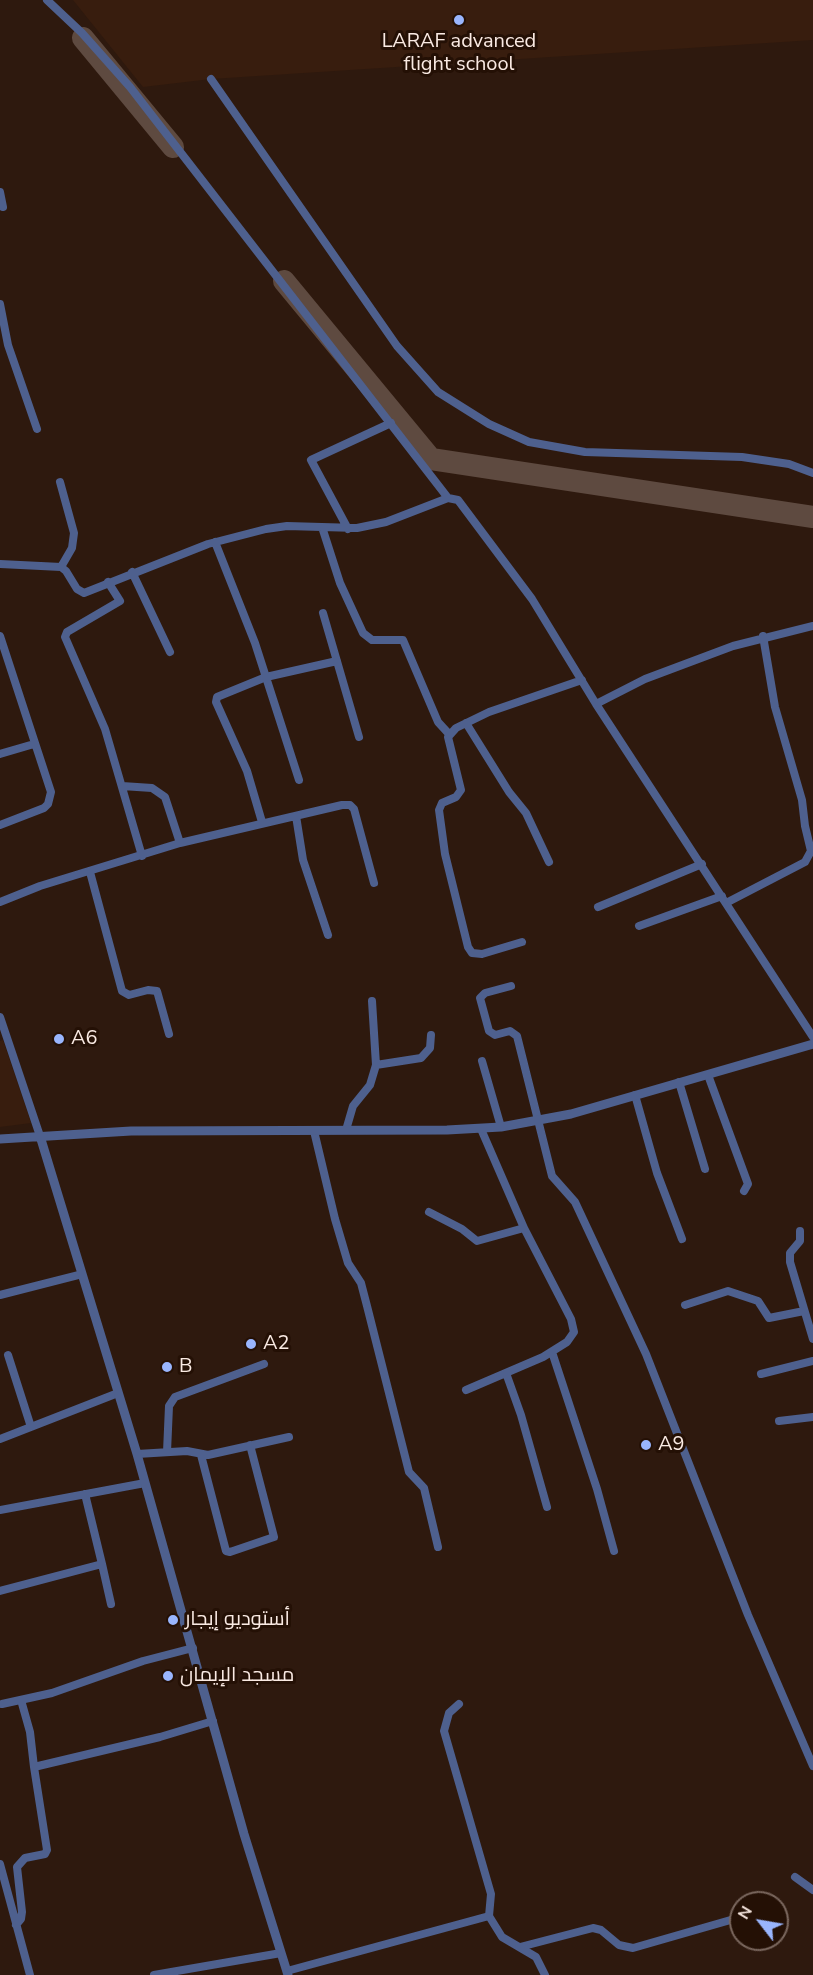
<!DOCTYPE html>
<meta charset="utf-8">
<style>
body{margin:0}
#map{position:relative;width:813px;height:1975px;overflow:hidden;background:#2e190e;font-family:"Nunito Sans",sans-serif}
canvas{display:block}
.north{position:absolute;left:729px;top:1891px;width:60px;height:60px;box-sizing:border-box;background:#241005;border:2px solid #7a675e;border-radius:50%;rotate:301deg;font-size:16px;font-weight:700;line-height:24px;text-align:center;color:#faeae3}
.north::after{content:'';display:block;margin:auto;width:21px;height:27px;background:#99b5fd;clip-path:polygon(50% 0,100% 100%,50% 72%,0 100%)}
</style>
<div id="map">
<canvas width="813" height="1975"></canvas>
<div class="north">N</div>
</div>
<script>
const ctx = document.querySelector('canvas').getContext('2d');
ctx.lineJoin = 'round';
function paint(path, color) { ctx.fillStyle = color; ctx.fill(path, 'evenodd'); }
const toPath = rows => new Path2D(rows.map(r => 'M' + r).join(''));
function strokePath(path, color, width, dash) { ctx.strokeStyle = color; ctx.lineWidth = width; ctx.lineCap = dash ? 'butt' : 'round'; ctx.setLineDash(dash || []); ctx.stroke(path); }
function label(font, color, halo, rows, align = 'center') {
  ctx.font = font + ' "Nunito Sans",Cairo,sans-serif'; ctx.lineWidth = 6; ctx.setLineDash([]); ctx.textBaseline = 'middle'; ctx.strokeStyle = halo; ctx.fillStyle = color; for (const [text, x, y, turn = 0] of rows) {
    ctx.save(); ctx.translate(x, y); ctx.rotate((+turn || 0) * Math.PI / 180); ctx.textAlign = isNaN(turn) ? turn : align; if (halo) ctx.strokeText(text, 0, 0); ctx.fillText(text, 0, 0); ctx.restore();
  }
}
paint(toPath([
 [73,0,813,0,813,40,211,79,143,87],
 [3,1040,31,1123,0,1127,0,1041]
]), '#381d0e');
strokePath(toPath([
 [83,38,173,147],
 [284,281,431,459,813,517]
]), '#5e4a40', 22);
strokePath(toPath([
 [47,0,82,33,130,87,448,498],
 [211,79,397,346,438,392,489,424,529,442,585,452,742,457,789,464,813,473],
 [0,192,3,207],
 [0,304,8,345,37,429],
 [60,482,74,533,72,548,61,567],
 [322,527,340,583,363,633,372,640,403,640,438,722,449,734],
 [348,529,311,460,391,423],
 [215,542,255,643,299,780],
 [0,564,61,567,66,571,77,589,84,593,208,544,266,529,287,526,357,528,386,522,448,498,458,500,532,599,596,704,813,1037],
 [132,572,170,652],
 [108,582,120,601,67,632,65,637,105,729,142,856],
 [323,613,359,737],
 [0,636,51,792,48,804,44,808,0,825],
 [596,704,645,679,733,646,813,626],
 [466,723,509,792,526,813,549,862],
 [0,754,34,744],
 [122,786,152,788,165,797,180,843],
 [296,816,303,860,328,935],
 [262,822,247,771,216,702,217,697,266,677,337,661],
 [90,872,122,991,129,995,148,990,157,991,169,1034],
 [0,902,40,886,180,843,342,805,350,805,354,809,374,883],
 [726,903,805,862,811,851,805,826,802,800,775,707,763,636],
 [598,907,702,864],
 [639,926,722,896],
 [522,942,482,954,472,953,468,947,445,854,439,810,442,803,456,797,461,790,448,737,456,728,489,712,582,680],
 [511,986,485,993,480,998,489,1031,495,1035,510,1031,517,1036,552,1176,575,1202,646,1354,748,1615,813,1766],
 [0,1017,40,1136],
 [482,1061,501,1127],
 [376,1065,421,1058,430,1048,431,1035],
 [708,1075,748,1184,744,1191],
 [679,1082,705,1169],
 [635,1095,657,1173,682,1239],
 [346,1130,353,1106,370,1085,376,1065,372,1001],
 [314,1131,335,1219,348,1263,361,1283,367,1306,409,1472,424,1488,438,1547],
 [429,1212,462,1229,477,1241,524,1228],
 [800,1231,800,1241,790,1253,790,1262,813,1339],
 [0,1295,82,1274],
 [685,1305,728,1291,758,1301,769,1318,804,1311],
 [552,1352,597,1489,614,1551],
 [8,1355,31,1427],
 [506,1373,521,1415,547,1507],
 [761,1374,813,1361],
 [466,1390,543,1357,567,1342,574,1332,571,1319,524,1228,481,1129],
 [779,1421,813,1417],
 [0,1439,118,1393],
 [167,1452,169,1406,175,1397,264,1364],
 [137,1454,187,1451,208,1455,289,1437],
 [201,1455,226,1551,230,1552,274,1537,250,1445],
 [0,1510,145,1483],
 [102,1564,111,1604],
 [0,1591,102,1564,85,1494],
 [21,1700,30,1732,34,1767],
 [2,1704,52,1693,143,1661,193,1648],
 [0,1864,30,1975],
 [795,1877,813,1890],
 [489,1916,502,1937,536,1957,545,1975],
 [16,1925,21,1919,22,1912,17,1867,25,1858,45,1854,47,1850,34,1767,160,1737,213,1721],
 [520,1947,593,1928,601,1930,619,1945,633,1948,741,1917],
 [287,1971,489,1916,491,1894,444,1731,449,1713,459,1704],
 [154,1975,281,1953]
]), '#4e608e', 8);
strokePath(toPath([
 [40,1136,137,1454,244,1834,288,1975],
 [0,1139,131,1131,447,1130,501,1127,571,1114,813,1044]
]), '#4e608e', 9);
for (const [x, y, r, color] of [
 [459,20,6,"#99b5fd"],
 [59,1039,6,"#99b5fd"],
 [251,1344,6,"#99b5fd"],
 [167,1367,6,"#99b5fd"],
 [646,1445,6,"#99b5fd"],
 [173,1620,6,"#99b5fd"],
 [168,1676,6,"#99b5fd"]
]) { const dot = new Path2D(); dot.arc(x, y, r, 0, 2 * Math.PI); ctx.fillStyle = color; ctx.fill(dot); strokePath(dot, '#241005', 2); }
label('20px', '#faeae3', '#241005', [
 ["LARAF advanced",459,42,"center"],
 ["flight school",459,65,"center"],
 ["A6",71,1039],
 ["A2",263,1344],
 ["B",179,1367],
 ["A9",658,1445],
 ["أستوديو إيجار",185,1620],
 ["مسجد الإيمان",180,1676]
], 'left');
</script>
